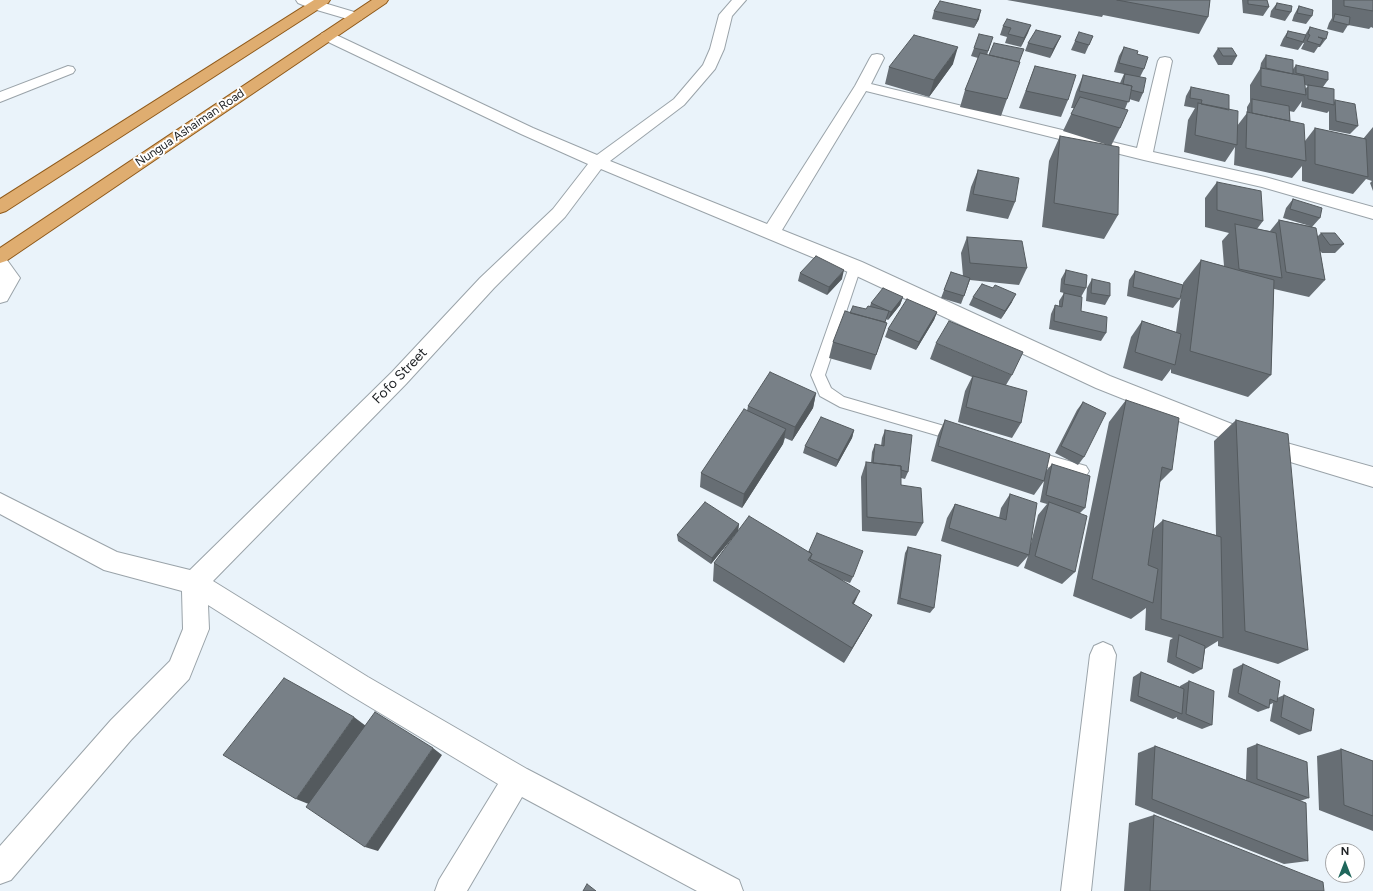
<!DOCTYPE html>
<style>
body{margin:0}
#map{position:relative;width:1373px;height:891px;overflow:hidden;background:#eaf3fa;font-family:Figtree,sans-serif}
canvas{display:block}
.north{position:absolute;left:1325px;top:843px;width:40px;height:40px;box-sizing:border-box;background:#fff;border:1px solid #a6a7a9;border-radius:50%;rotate:0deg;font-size:11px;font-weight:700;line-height:16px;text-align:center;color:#212427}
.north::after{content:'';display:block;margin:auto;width:14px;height:18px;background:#1f665b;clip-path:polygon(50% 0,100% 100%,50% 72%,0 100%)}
</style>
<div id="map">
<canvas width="1373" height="891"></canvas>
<div class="north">N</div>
</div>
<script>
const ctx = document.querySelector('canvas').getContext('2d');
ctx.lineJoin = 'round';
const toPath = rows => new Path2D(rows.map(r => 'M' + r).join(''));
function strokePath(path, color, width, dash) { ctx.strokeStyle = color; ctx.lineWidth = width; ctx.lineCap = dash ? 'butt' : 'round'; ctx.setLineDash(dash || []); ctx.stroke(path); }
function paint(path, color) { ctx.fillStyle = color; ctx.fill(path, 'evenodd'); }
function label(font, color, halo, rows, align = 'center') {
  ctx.font = font + ' Figtree,sans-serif'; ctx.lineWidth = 4; ctx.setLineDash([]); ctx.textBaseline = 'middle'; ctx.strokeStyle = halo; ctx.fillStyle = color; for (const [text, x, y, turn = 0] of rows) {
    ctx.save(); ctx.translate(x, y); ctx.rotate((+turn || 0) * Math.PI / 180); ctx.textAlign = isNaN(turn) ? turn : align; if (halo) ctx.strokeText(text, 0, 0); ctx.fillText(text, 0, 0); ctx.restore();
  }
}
const lane = toPath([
 [855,263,859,264,861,267,825,375,831,388,844,397,965,432,967,436,965,440,960,442,840,407,820,396,811,375,849,267,851,264,855,263],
 [1030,450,1086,466,1089,471,1086,476,1081,478,1025,460,1022,456,1025,452,1030,450]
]);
const street = toPath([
 [296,0,314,0,361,14,363,17,361,20,351,20,310,8,298,3,296,0],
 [732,0,746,0,732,16,724,49,715,69,684,105,610,161,767,224,855,86,870,58,872,55,877,54,882,55,884,58,871,84,1137,148,1158,61,1160,58,1165,57,1170,58,1172,61,1153,152,1265,177,1373,207,1373,219,1262,187,1144,160,866,91,782,230,862,262,1110,376,1265,437,1373,467,1373,487,1254,451,1096,388,848,272,601,169,565,217,494,288,406,384,213,581,368,677,527,769,739,880,743,891,697,891,522,797,467,891,435,891,439,880,498,784,350,695,208,605,209,629,189,679,131,740,11,880,0,884,0,846,111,720,170,661,183,629,182,591,104,570,0,514,0,493,117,552,190,570,392,372,480,278,553,209,588,164,521,134,322,39,320,36,322,33,327,32,332,33,533,128,597,155,674,99,703,65,710,49,719,15,732,0],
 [68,66,73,67,75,70,73,73,0,102,0,92,68,66],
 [0,259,7,260,20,278,7,301,0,303,0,259],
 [1103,642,1112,646,1116,655,1091,891,1061,891,1090,655,1094,646,1103,642]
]);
const primary = toPath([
 [314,0,330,0,328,3,6,211,0,213,0,199,314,0],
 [372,0,388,0,386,3,6,261,0,263,0,248,372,0]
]);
strokePath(lane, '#9aa3a9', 2);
strokePath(street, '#9aa3a9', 2);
strokePath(primary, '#8f5919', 2);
paint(lane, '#fff');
paint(street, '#fff');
paint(primary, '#dfad70');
paint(toPath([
 [1007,0,1210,0,1208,17,1199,34,1103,15,1102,17],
 [1242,0,1267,0,1269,7,1263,16,1243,13],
 [1332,0,1373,0,1373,28,1371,27,1369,29,1348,25,1343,33,1327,29,1329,23,1332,18],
 [1277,3,1291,12,1285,21,1270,17,1271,11],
 [1299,6,1312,16,1306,24,1292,21,1294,15],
 [934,11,979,19,974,28,932,19],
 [1031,25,1021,47,1005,43,1007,37,1000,35,1003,26],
 [1310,27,1326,39,1320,47,1318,47,1314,53,1301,49,1304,43,1303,43,1298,50,1280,46,1283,39,1288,31,1305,35],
 [1061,36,1050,58,1025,51,1028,43],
 [1093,36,1085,54,1071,50,1075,41],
 [990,46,987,55,1019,62,1007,99,1001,116,960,107,965,90,978,58,971,56,974,48],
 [1124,47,1137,54,1144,69,1140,77,1143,93,1139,102,1129,99,1125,109,1120,128,1111,146,1063,131,1074,108,1071,108,1076,92,1083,75,1120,83,1124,74,1114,72,1119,56],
 [1218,48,1237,56,1232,65,1218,65,1213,56],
 [1266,55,1293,69,1296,65,1328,80,1323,87,1334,102,1335,100,1358,126,1350,134,1329,130,1329,111,1327,113,1301,107,1302,101,1294,112,1289,111,1290,121,1305,141,1315,128,1363,139,1373,127,1373,191,1370,183,1372,181,1366,179,1353,194,1302,181,1302,166,1292,178,1234,165,1235,147,1225,162,1184,152,1188,120,1195,108,1184,106,1186,96,1191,87,1229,110,1237,126,1247,113,1247,107,1250,102,1250,85,1260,69,1261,63],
 [1305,85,1308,86,1305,89],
 [953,64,929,97,885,84,889,67],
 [1035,66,1068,100,1061,117,1019,108],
 [1060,136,1118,215,1104,239,1042,227,1049,161],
 [978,170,1015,202,1008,219,966,211,971,187],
 [1217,182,1263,221,1257,229,1270,231,1279,220,1310,226,1283,218,1286,208,1293,199,1320,218,1312,227,1317,237,1321,233,1344,244,1335,253,1322,253,1320,251,1325,280,1309,297,1274,289,1271,375,1248,397,1171,373,1171,369,1162,381,1123,368,1131,337,1142,321,1176,332,1182,288,1180,299,1173,308,1127,296,1129,280,1135,271,1183,285,1183,283,1201,260,1224,266,1222,241,1229,233,1205,227,1205,198],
 [967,237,1027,268,1019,285,970,280,961,304,941,298,951,272,963,276,961,253],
 [1066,270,1086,288,1081,297,1081,311,1106,333,1101,341,1049,329,1051,314,1055,305,1059,306,1059,301,1064,293,1060,292,1061,279],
 [800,273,842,279,827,295,798,281],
 [1092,279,1110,296,1105,305,1086,301,1087,288],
 [903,297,900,305,888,320,886,319,885,322,887,323,871,370,829,358,833,342,850,313,866,309,870,306,871,303],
 [973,297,1012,302,1001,319,969,305],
 [937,312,934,320,916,350,885,337,888,329],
 [936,343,1012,375,1006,385,1021,423,1012,438,958,422,965,391,972,377,930,359],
 [816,393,813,408,792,441,785,438,783,444,742,508,700,487,701,473,747,411,748,406],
 [1126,400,1172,470,1160,482,1153,529,1163,520,1216,535,1214,441,1236,420,1308,650,1278,664,1218,646,1218,641,1205,649,1202,669,1193,674,1167,662,1170,640,1173,638,1145,630,1146,608,1131,619,1073,596,1109,422],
 [1083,402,1084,457,1078,465,1055,453,1077,410],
 [945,420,1046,471,1052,464,1085,508,1080,513,1075,572,1062,584,1024,568,1028,556,1018,567,941,541,947,518,955,504,999,518,1001,508,1010,494,1030,547,1038,515,1047,504,1040,502,1044,481,1034,495,931,461,938,435],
 [854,430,852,438,836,467,803,453,805,446],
 [885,430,908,472,905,479,901,478,901,485,923,523,916,536,862,531,861,477,866,462,871,463,872,452,875,444,881,446,882,438],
 [739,524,738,531,711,564,678,541,677,535],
 [908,547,934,608,930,613,897,604,905,553],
 [809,551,853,577,850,583,839,579,853,604,872,615,844,663,713,581,714,563],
 [1243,664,1277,698,1284,695,1311,731,1299,735,1270,721,1273,703,1269,705,1269,708,1258,712,1228,697,1233,669],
 [1141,672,1180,687,1180,686,1189,681,1212,725,1202,729,1177,719,1177,717,1173,719,1130,701,1133,677],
 [1257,744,1309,798,1300,801,1308,861,1284,864,1135,805,1138,753,1155,746,1246,780,1247,748],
 [1341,749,1373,761,1373,831,1319,810,1317,756],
 [1154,815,1324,891,1124,891,1129,823]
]), '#676e74');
paint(toPath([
 [981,10,979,19,974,28,977,20],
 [1031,25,1028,33,1021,47,1024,38],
 [1061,36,1050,58,1053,49],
 [958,47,953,64,929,97,934,80],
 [844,270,842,279,827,295,829,287],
 [1016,294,1012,302,1001,319,1005,311],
 [903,297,900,305,888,320,891,312],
 [937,312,934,320,916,350,919,342],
 [816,393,813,408,792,441,795,427],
 [786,429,783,444,742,508,744,494],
 [854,430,852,438,836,467,838,460],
 [739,524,738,531,711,564,712,558],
 [860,591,852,608,852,603],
 [872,615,863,631,844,663,852,648],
 [354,717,366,726,311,805,296,799],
 [433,748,442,755,378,851,365,847]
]), '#545a5e');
const building = toPath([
 [1117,0,1210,0,1208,17,1117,0],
 [1248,0,1267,0,1269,7,1248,4,1248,0],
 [1344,0,1373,0,1373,11,1344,6,1344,0],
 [940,1,981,10,977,20,934,11,940,1],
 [1277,3,1292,6,1291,12,1275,9,1277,3],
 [1299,6,1313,10,1312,16,1297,13,1299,6],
 [1335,14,1350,17,1349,25,1333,21,1335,14],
 [1007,19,1031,25,1024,38,1008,34,1011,28,1003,26,1007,19],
 [1310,27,1328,32,1326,39,1318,37,1323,39,1320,45,1307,41,1310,35,1308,34,1310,27],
 [1036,30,1061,36,1053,49,1028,43,1036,30],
 [1288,31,1306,35,1303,42,1286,37,1288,31],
 [1079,32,1093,36,1089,45,1075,41,1079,32],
 [979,34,993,37,988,51,974,48,979,34],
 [914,35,958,47,934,80,889,67,914,35],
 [994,43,1024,49,1019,62,989,55,994,43],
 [1124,47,1138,51,1137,54,1148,57,1144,69,1119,63,1124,47],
 [1218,48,1232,48,1237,56,1223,56,1218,48],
 [980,53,1020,62,1007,99,965,90,980,53],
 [1266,55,1293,60,1293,74,1266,68,1266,55],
 [1296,65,1328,72,1328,80,1296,73,1296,65],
 [1035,66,1076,75,1068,100,1026,91,1035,66],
 [1261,68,1304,76,1306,95,1261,86,1261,68],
 [1125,74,1146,78,1143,93,1131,90,1132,86,1123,84,1125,74],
 [1083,75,1132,86,1129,102,1079,91,1083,75],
 [1308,85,1334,89,1334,105,1308,99,1308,85],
 [1191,87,1229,95,1229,110,1201,104,1202,100,1190,98,1191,87],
 [1080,97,1128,110,1120,128,1071,114,1080,97],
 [1252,99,1289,106,1290,121,1252,113,1252,99],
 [1335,100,1355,104,1358,126,1336,121,1335,100],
 [1198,103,1238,111,1237,145,1195,135,1198,103],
 [1247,112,1304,124,1306,161,1246,148,1247,112],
 [1315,128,1366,139,1368,177,1315,164,1315,128],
 [1060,136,1119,147,1118,215,1054,203,1060,136],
 [978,170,1019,178,1015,202,973,194,978,170],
 [1217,182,1261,191,1263,221,1217,210,1217,182],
 [1293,199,1322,208,1320,218,1290,209,1293,199],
 [1279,220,1316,228,1325,280,1286,272,1279,220],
 [1235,224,1276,233,1282,278,1239,269,1235,224],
 [1321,233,1335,233,1344,244,1330,245,1321,233],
 [967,237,1022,241,1027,268,970,263,967,237],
 [816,256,844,270,829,287,800,273,816,256],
 [1201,260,1274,280,1271,375,1190,351,1201,260],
 [1066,270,1087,275,1086,288,1064,284,1066,270],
 [1135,271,1183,285,1180,299,1133,287,1135,271],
 [951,272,970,278,964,296,944,290,951,272],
 [1092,279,1110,283,1110,296,1091,293,1092,279],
 [982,284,993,288,995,285,1016,294,1005,311,973,297,982,284],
 [883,288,903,297,891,312,871,303,883,288],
 [1064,293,1082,297,1081,311,1107,317,1106,333,1054,321,1055,305,1062,307,1064,293],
 [907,299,937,312,919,342,888,329,907,299],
 [853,306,866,309,868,306,889,311,885,322,850,313,853,306],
 [845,311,887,323,876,355,833,342,845,311],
 [949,321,1023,352,1012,375,936,343,949,321],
 [1142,321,1181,334,1175,365,1135,352,1142,321],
 [770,372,816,393,795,427,748,406,770,372],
 [973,376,1027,391,1021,423,966,407,973,376],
 [1126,400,1179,418,1172,470,1162,467,1148,565,1158,569,1153,603,1092,579,1126,400],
 [1083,402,1106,413,1084,457,1061,446,1083,402],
 [744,409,786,429,744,494,701,473,744,409],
 [821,417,854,430,838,460,805,446,821,417],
 [945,420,1050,454,1044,481,938,446,945,420],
 [1236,420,1288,434,1308,650,1245,631,1236,420],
 [885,430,912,435,908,472,901,470,901,466,873,463,875,444,884,446,885,430],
 [866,462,901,466,901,485,921,488,923,523,867,517,866,462],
 [1052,464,1090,476,1085,508,1046,495,1052,464],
 [1010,494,1037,503,1029,555,949,528,955,504,1006,520,1010,494],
 [705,502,739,524,712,558,677,535,705,502],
 [1049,502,1087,516,1075,572,1035,556,1049,502],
 [749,516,812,554,808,560,860,591,852,603,872,615,852,648,714,563,749,516],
 [1163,520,1221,537,1223,638,1161,619,1163,520],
 [817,533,863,551,853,577,810,559,812,554,809,551,817,533],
 [908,547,941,555,934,608,900,598,908,547],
 [1179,635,1205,646,1202,669,1176,657,1179,635],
 [1243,664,1280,681,1277,702,1270,699,1269,708,1238,693,1243,664],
 [1141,672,1184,689,1182,714,1138,696,1141,672],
 [284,678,354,717,296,799,223,755,284,678],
 [1189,681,1214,691,1212,725,1186,714,1189,681],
 [1284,695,1314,709,1311,731,1281,717,1284,695],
 [375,712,433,748,365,847,306,807,375,712],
 [1257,744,1307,762,1309,798,1257,779,1257,744],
 [1155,746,1306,803,1308,861,1152,799,1155,746],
 [1341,749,1373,761,1373,816,1344,805,1341,749],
 [1154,815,1323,882,1324,891,1150,891,1154,815],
 [587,884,596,891,583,891,587,884]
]);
paint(building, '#788087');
strokePath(building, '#545a5e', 1);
label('12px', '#212427', '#fff', [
 ["Nungua Ashaiman Road",190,128,-34]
]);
label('14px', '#212427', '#fff', [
 ["Fofo Street",400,376,-46]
]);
</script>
